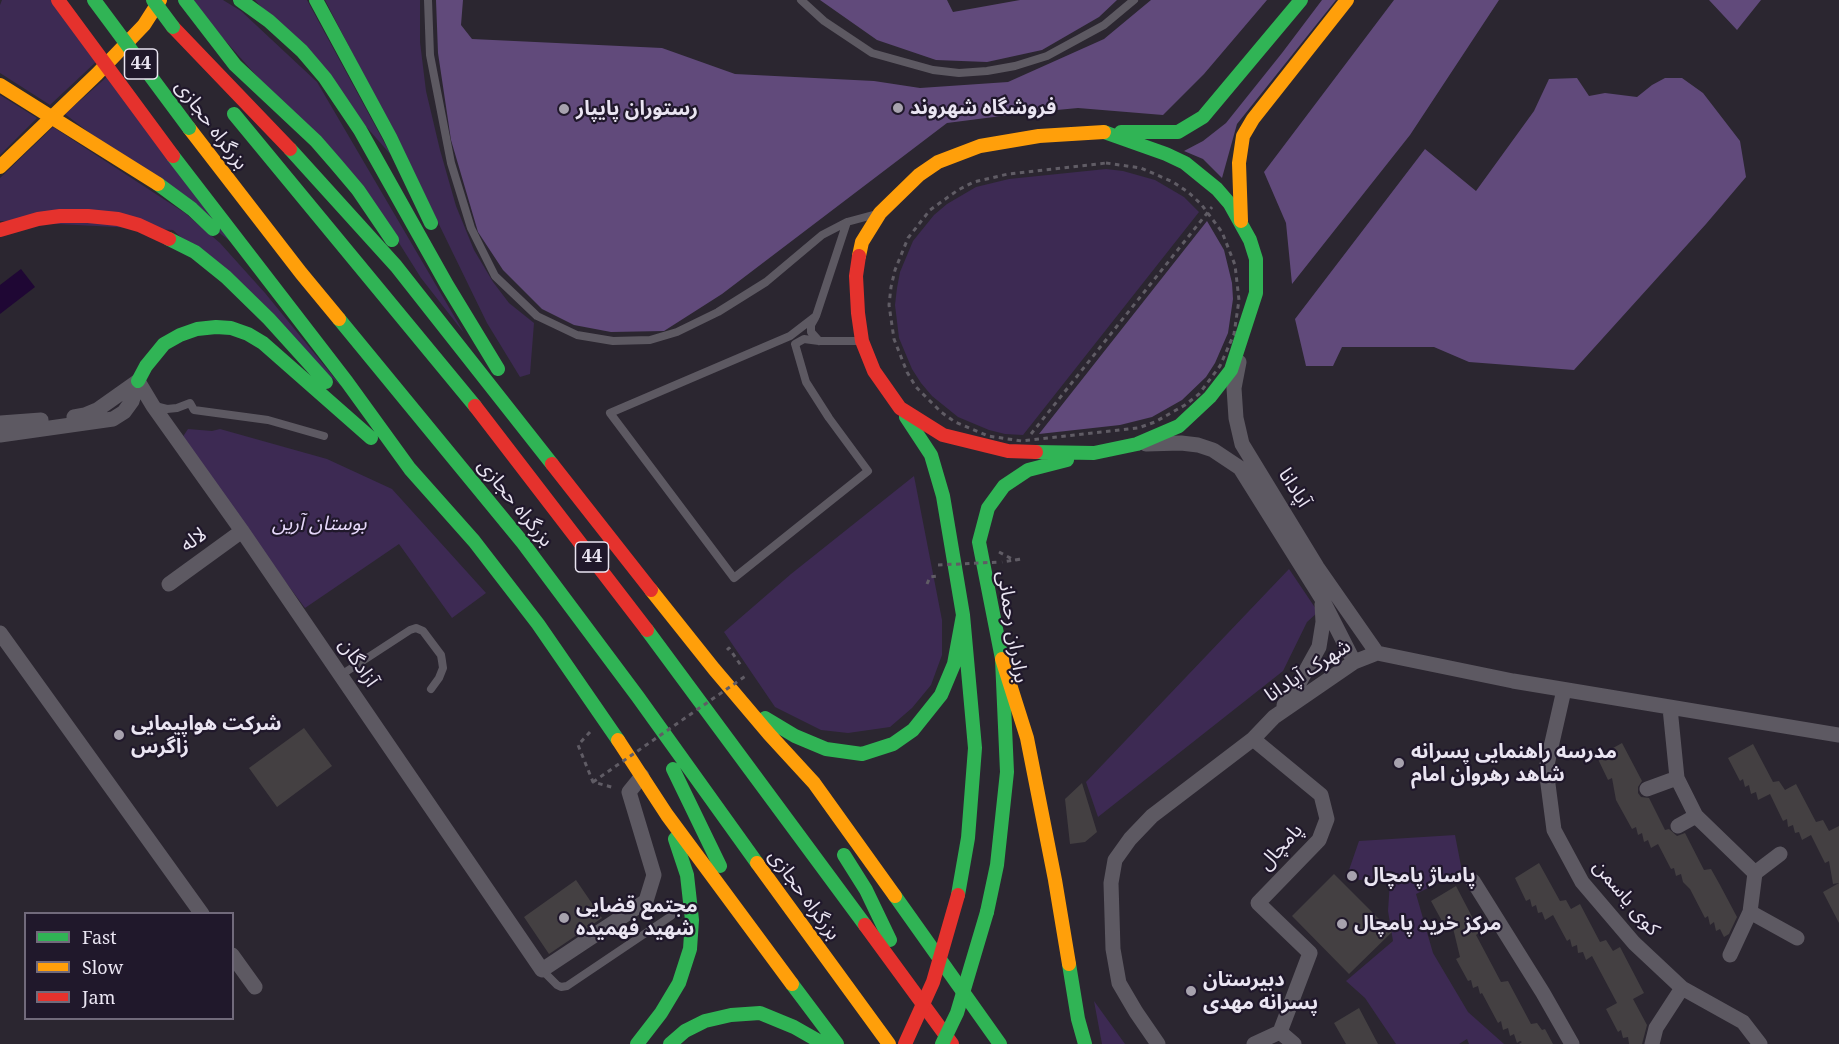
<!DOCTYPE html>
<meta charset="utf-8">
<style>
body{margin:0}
#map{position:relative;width:1839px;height:1044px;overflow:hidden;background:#2b2630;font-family:"Noto Serif",serif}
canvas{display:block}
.legend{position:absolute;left:24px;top:912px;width:210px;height:108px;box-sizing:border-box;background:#20182b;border:2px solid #716a7b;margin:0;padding:8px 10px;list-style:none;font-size:18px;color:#eae5f2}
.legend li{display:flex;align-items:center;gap:12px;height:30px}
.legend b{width:30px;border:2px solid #716a7b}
</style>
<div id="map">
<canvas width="1839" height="1044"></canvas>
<ul class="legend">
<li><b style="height:8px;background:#30b455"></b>Fast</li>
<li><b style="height:8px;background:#ff9f0a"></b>Slow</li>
<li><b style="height:8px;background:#e5322d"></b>Jam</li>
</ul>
</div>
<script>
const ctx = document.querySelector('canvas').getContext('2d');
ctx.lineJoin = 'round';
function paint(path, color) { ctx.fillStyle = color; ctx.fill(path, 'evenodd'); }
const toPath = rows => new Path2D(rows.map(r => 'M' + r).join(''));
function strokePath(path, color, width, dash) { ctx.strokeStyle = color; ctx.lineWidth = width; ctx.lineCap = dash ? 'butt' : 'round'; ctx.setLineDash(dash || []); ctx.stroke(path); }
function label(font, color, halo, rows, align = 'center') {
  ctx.font = font + ' "Noto Serif","Noto Sans Arabic",serif'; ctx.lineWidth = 4.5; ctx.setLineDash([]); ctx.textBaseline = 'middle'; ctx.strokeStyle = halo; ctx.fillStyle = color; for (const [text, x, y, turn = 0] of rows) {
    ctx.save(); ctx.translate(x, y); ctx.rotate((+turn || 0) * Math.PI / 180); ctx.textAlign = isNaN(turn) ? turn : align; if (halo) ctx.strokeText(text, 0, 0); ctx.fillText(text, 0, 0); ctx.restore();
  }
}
paint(toPath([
 [2,0,55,0,98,60,50,105,0,73,0,5],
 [189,0,223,0,241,11,317,82,464,333,421,278,384,219],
 [255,0,307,0,391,155],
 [325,0,420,0,420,42,426,91,440,150,456,206,474,250,493,282,509,303,534,323,530,374,520,377,487,323,412,169],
 [109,75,239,248,65,114],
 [0,95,37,118,0,155],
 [53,127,185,213,220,243,265,293,341,386,173,230,0,221,0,178],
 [1106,169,1123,171,1155,180,1184,197,1199,212,1023,435,1005,434,989,430,958,417,932,396,921,383,912,369,899,338,895,305,897,288,900,272,913,241,934,215,947,204,976,187,1009,179],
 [188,429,212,431,220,429,327,459,392,489,486,593,452,618,399,544,305,608,239,520,182,438],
 [914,476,942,620,942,655,931,685,912,708,890,727,848,733,821,730,775,707,724,632,791,574],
 [1289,569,1318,612,1307,622,1283,671,1098,817,1086,782],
 [1455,835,1462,871,1416,894,1433,953,1468,1012,1504,1044,1469,1044,1467,1039,1459,1044,1396,1044,1365,998,1346,981,1393,941,1388,911,1390,881,1379,879,1359,880,1349,870,1359,841],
 [1094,1001,1125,1044,1102,1044]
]), '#3d2a53');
paint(toPath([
 [436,0,463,0,461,25,472,39,662,48,735,74,874,81,920,88,1008,82,1104,39,1151,0,1267,0,1204,74,1163,115,1078,108,1025,113,947,123,722,294,664,331,611,332,574,325,542,309,503,270,478,232,451,140,438,53],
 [820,0,947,0,953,12,1020,0,1117,0,1099,17,1042,50,987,62,936,60,877,40],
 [1322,0,1336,0,1237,124,1222,178,1203,159,1184,151,1203,141,1226,123,1282,53],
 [1394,0,1499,0,1410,135,1292,284,1286,223,1264,172],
 [1709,0,1761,0,1737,30],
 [1577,78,1589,96,1605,93,1637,97,1652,85,1665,78,1682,78,1703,93,1740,141,1746,177,1706,224,1574,370,1469,362,1434,347,1342,347,1333,366,1306,366,1295,319,1425,149,1476,191,1534,111,1549,79],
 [1207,221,1224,250,1232,283,1233,299,1228,333,1215,363,1206,377,1182,400,1152,417,1120,425,1039,434]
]), '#614a7b');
paint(toPath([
 [21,269,35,287,0,314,0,285]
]), '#1f0734');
paint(toPath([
 [304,728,332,766,277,807,249,768],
 [1622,743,1642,781,1638,787,1638,793,1641,797,1649,798,1665,830,1669,829,1677,836,1685,833,1704,870,1711,869,1720,885,1737,917,1729,934,1724,937,1720,929,1716,931,1714,922,1710,925,1708,916,1705,918,1690,889,1683,882,1681,874,1676,876,1674,868,1671,869,1658,844,1651,848,1648,840,1644,842,1642,833,1638,835,1636,827,1632,829,1616,800,1612,778,1608,780,1597,757],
 [1753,744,1773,782,1779,781,1785,790,1796,784,1816,822,1823,820,1829,831,1839,826,1839,883,1833,884,1829,861,1825,863,1811,835,1802,840,1799,832,1795,833,1793,825,1788,827,1787,819,1783,821,1770,794,1758,800,1756,792,1751,794,1749,785,1745,787,1743,779,1740,781,1728,758],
 [1082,783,1097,832,1085,842,1070,844,1065,799],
 [1539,863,1560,901,1566,900,1571,909,1580,904,1600,942,1606,940,1613,951,1620,947,1644,993,1633,999,1647,1025,1642,1044,1629,1044,1628,1037,1623,1038,1621,1030,1618,1032,1606,1009,1617,1003,1592,956,1586,960,1583,952,1578,953,1577,945,1572,947,1570,939,1567,941,1553,915,1545,920,1542,912,1538,913,1536,905,1532,907,1530,899,1526,901,1515,878],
 [1334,874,1392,932,1349,974,1292,916],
 [576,880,602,918,549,954,524,917],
 [1839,883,1839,923,1823,892],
 [1456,886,1480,932,1476,935,1501,982,1508,981,1531,1024,1537,1023,1542,1030,1545,1029,1553,1044,1519,1044,1522,1042,1520,1041,1517,1043,1514,1034,1510,1036,1508,1028,1503,1030,1501,1021,1498,1023,1482,993,1480,994,1478,986,1473,988,1471,980,1468,981,1456,959,1460,957,1453,928,1448,930,1446,922,1443,923,1431,901],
 [1359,1008,1378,1044,1346,1044,1334,1023]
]), '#444042');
strokePath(toPath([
 [1106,163,1141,168,1173,182,1188,192,1201,204,1222,232,1235,265,1239,300,1234,334,1220,366,1199,394,1185,405,1155,422,1138,428,1022,441,988,436,955,422,941,412,916,387,907,372,894,339,889,305,891,287,895,270,908,238,930,210,958,190,974,182,1008,174,1106,163],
 [1031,434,1212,207],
 [999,552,1014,560,1022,559,1002,562],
 [927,584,930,577,939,576],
 [727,650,729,648,742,667],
 [590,732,578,745,593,782,615,788]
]), '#605c65', 3, [4.5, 4.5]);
strokePath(toPath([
 [428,0,430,55,451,163,471,228,495,276,537,316,577,335,613,341,650,340,677,332,718,312,766,282,822,235,847,222,873,215],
 [801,0,824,21,872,53,933,70,959,73,987,71,1015,66,1047,56,1104,25,1134,0],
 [847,222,816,316,790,336,610,413,734,578,868,471,829,418,806,382,795,344,804,339,819,341,861,341],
 [815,318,811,325,811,332,819,341],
 [155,406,167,409,177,408,190,403,194,410,268,420,324,436],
 [341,675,410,630,416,628,423,631,441,655,442,661,443,668,439,678,431,689],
 [542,970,557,985,561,987,567,986,671,916]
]), '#5d5962', 8);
strokePath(toPath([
 [1239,362,1234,388,1236,418,1242,444,1317,567,1377,653],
 [138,381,153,406,242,531,542,970,646,901,654,875,629,792,642,776],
 [74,417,85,415,97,410,138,381],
 [0,423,41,420],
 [0,435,113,419,124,412,132,401,138,381],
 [1146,444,1181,443,1198,445,1213,450,1240,468,1322,599,1354,662],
 [169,584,242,531],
 [0,633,202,914],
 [1564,690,1546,769,1554,830,1582,882,1634,943,1682,988,1656,1028,1652,1044],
 [1284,705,1293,694,1319,647,1323,622,1322,604],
 [1670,708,1677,778,1696,816,1755,873,1750,912],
 [1253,739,1321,795,1327,819,1319,840,1258,903,1310,953,1280,1032,1254,1044],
 [1647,789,1677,778],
 [1678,826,1696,816],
 [1755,873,1780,854],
 [1473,881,1543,993,1572,1044],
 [232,955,255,987],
 [1730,955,1750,912,1797,938],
 [1682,988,1743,1022,1760,1044],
 [1280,1032,1294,1044],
 [1158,1044,1136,1012,1119,983,1113,949,1111,883,1115,860,1130,839,1152,816,1253,739,1274,717,1354,662,1377,653,1513,681,1839,735]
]), '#5d5962', 15);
strokePath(toPath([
 [185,0,235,65,316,141,336,164,358,190,392,240],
 [240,0,269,21,302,51,325,78,360,130,447,285,498,369],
 [316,0,390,137,431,223],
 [234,114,475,406],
 [1121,132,1178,132,1203,117,1301,0],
 [290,149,396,266,552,464],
 [173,156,347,382,410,469,474,541,538,624,618,740],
 [158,184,192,209,213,229],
 [169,239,195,252,226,277,269,319,326,382],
 [339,319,523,543,638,697,757,863],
 [138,381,146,366,164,344,180,335,197,329,216,327,231,328,248,334,263,343,371,438],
 [906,417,931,455,943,496,963,615,975,748,968,838,958,895],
 [1036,452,1094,453,1137,444,1179,426,1210,397,1231,370,1256,293,1256,259,1250,240,1230,204,1217,189,1185,163,1166,154,1104,132],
 [647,630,865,925],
 [765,718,795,736,826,749,862,754,893,744,913,730,941,695,954,664,963,615],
 [673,769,720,866],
 [844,855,866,890,890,940],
 [895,896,1000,1044],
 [987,912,997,865,1007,772,1002,659,979,542,988,508,1004,486,1028,470,1067,460],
 [1069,964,1078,1019,1085,1044],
 [792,984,837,1044],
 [637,1044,661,1013,679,983,690,949,692,920,687,875,675,839],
 [670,1044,685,1031,705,1021,731,1015,760,1013,794,1027,824,1044]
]), '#30b455', 14);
strokePath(toPath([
 [189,128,301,273,339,319],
 [0,167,97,74,144,25,160,0],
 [1241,221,1239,163,1243,136,1253,119,1347,0],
 [859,256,862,242,880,213,919,175,938,162,980,146,1039,136,1104,132],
 [651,590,714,669,769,734,814,783,895,896],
 [1002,659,1027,738,1055,880,1069,964],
 [618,740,667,815,792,984],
 [757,863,889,1044]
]), '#ff9f0a', 14);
strokePath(toPath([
 [173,27,290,149],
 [0,230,38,219,60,216,88,216,118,219,139,225,169,239],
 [859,256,856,276,858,313,862,341,874,371,900,408,943,435,1008,451,1036,452],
 [475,406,647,630],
 [552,464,651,590],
 [865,925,952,1044]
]), '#e5322d', 14);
strokePath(toPath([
 [938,565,1000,562],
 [593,782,747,675]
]), '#605c65', 3, [4.5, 4.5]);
strokePath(toPath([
 [94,0,189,128],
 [153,0,173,27],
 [942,1044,957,1013,987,912]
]), '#30b455', 14);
strokePath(toPath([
 [0,85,158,184]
]), '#ff9f0a', 14);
strokePath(toPath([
 [58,0,173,156],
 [905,1044,933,982,958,895]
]), '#e5322d', 14);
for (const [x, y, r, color] of [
 [898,108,6,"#a7a2ae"],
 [564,109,6,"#a7a2ae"],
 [119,735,6,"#a7a2ae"],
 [1399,763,6,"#a7a2ae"],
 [1352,876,6,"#a7a2ae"],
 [564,918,6,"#a7a2ae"],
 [1342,924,6,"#a7a2ae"],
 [1191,991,6,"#a7a2ae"]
]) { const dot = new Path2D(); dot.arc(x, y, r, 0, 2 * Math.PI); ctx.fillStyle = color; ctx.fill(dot); strokePath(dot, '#20182b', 2); }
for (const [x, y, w] of [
 [141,64,33],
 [592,557,33]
]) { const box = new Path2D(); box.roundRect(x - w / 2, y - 15, w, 30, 4.5); ctx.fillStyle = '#20182b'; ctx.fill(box); strokePath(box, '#eae5f2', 1.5); }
label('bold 18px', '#eae5f2', null, [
 ["44",141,64],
 ["44",592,557]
]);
label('bold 20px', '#eae5f2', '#20182b', [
 ["فروشگاه شهروند",910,108],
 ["رستوران پایپار",576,109],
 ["شرکت هواپیمایی",131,724],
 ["زاگرس",131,747],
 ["مدرسه راهنمایی پسرانه",1411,752],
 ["شاهد رهروان امام",1411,775],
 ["پاساژ پامچال",1364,876],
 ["مجتمع قضایی",576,906],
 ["شهید فهمیده",576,929],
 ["مرکز خرید پامچال",1354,924],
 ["دبیرستان",1203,980],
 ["پسرانه مهدی",1203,1003]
], 'left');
label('20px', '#eae5f2', '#20182b', [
 ["بزرگراه حجازی",211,125,53],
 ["آپادانا",1294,488,58],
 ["بزرگراه حجازی",515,503,51],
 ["لاله",194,540,-36],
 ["برادران رحمانی",1012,627,81],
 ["آزادگان",358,663,56],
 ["شهرک آپادانا",1308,671,-33],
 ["پامچال",1281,847,-48],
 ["بزرگراه حجازی",804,895,54],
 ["کوی یاسمن",1626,898,50]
]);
label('italic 20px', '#e6d8fa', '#20182b', [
 ["بوستان آرین",319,524]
]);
</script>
